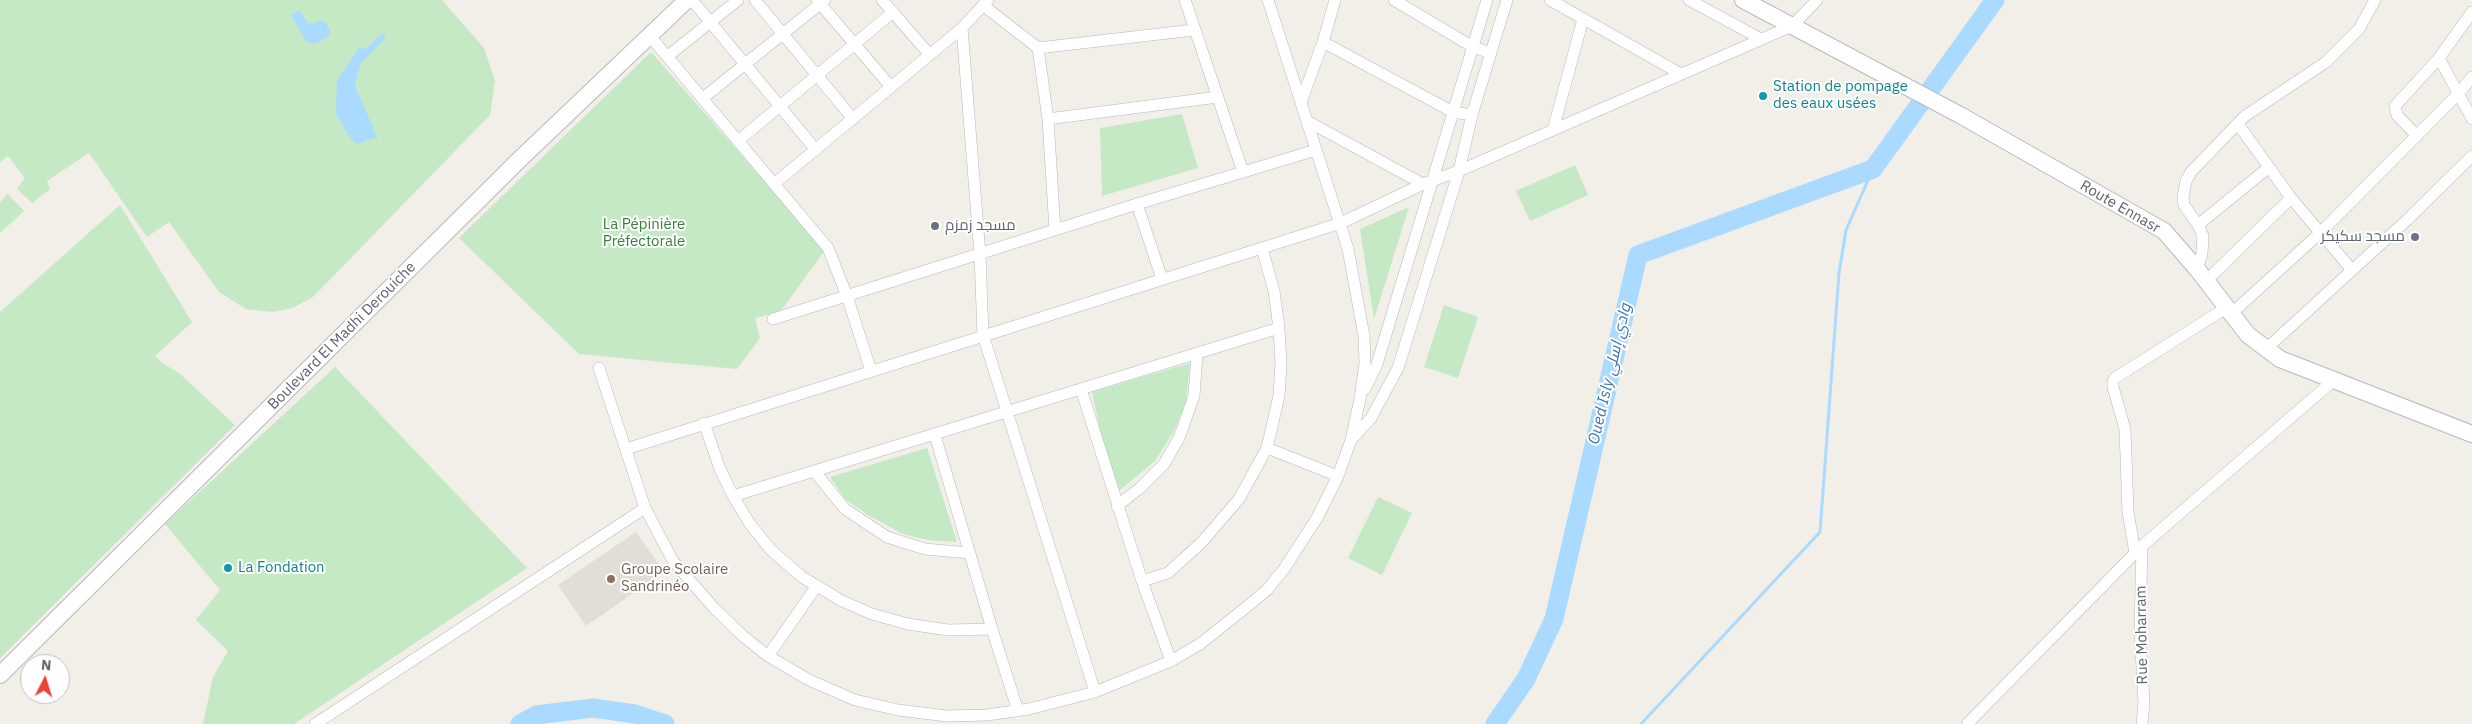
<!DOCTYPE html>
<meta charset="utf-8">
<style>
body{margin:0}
#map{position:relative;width:2472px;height:724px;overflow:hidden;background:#f1efe8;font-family:"IBM Plex Sans",sans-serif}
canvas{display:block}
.north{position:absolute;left:20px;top:654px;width:50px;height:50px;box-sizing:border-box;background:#fff;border:1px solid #bfc1c3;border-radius:50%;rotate:5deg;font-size:14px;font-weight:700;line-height:20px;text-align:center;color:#5f6368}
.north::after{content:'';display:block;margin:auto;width:18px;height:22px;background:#ea4335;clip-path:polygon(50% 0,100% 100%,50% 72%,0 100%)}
</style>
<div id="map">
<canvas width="2472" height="724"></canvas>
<div class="north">N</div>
</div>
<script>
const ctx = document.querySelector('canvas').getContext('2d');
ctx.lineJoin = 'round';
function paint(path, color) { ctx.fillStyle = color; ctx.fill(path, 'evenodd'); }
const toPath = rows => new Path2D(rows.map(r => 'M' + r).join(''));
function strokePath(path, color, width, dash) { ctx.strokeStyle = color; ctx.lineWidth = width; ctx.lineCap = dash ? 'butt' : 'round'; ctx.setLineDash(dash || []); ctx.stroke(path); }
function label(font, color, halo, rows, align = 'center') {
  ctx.font = font + ' "IBM Plex Sans",Cairo,sans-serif'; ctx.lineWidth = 4; ctx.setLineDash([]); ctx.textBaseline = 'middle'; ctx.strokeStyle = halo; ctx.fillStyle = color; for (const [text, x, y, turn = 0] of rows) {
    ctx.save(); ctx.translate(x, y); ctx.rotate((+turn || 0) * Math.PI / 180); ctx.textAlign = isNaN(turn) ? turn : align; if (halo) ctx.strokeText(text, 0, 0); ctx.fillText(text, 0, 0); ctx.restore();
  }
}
paint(toPath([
 [636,532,664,572,586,626,558,585]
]), '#e1ded6');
paint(toPath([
 [0,0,442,0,484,48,495,81,490,115,313,297,292,308,273,312,246,309,219,292,169,222,147,237,89,153,47,181,50,189,32,203,17,189,25,178,8,156,0,162],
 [651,52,825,250,780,312,755,318,760,338,737,369,579,354,459,238],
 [1182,114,1198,168,1102,196,1100,128],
 [1575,165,1588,195,1530,221,1516,191],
 [8,194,24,211,0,233,0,202],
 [120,205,192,322,155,356,162,363,179,373,235,425,0,658,0,312],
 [1409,207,1374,319,1360,229],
 [1444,305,1478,317,1458,378,1424,367],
 [1190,363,1186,402,1174,431,1155,461,1114,495,1092,392],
 [335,367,527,568,294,724,203,724,213,677,228,651,196,620,220,590,165,524],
 [927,448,957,542,928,540,903,534,868,515,845,499,830,477],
 [1378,497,1412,513,1382,575,1348,558]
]), '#c5e8c5');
paint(toPath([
 [300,10,307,22,314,24,320,20,325,22,330,30,329,36,315,44,306,41,291,15],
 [382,33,386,37,381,43,360,64,355,86,377,137,357,144,350,138,336,114,337,80,359,48,363,49,369,46]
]), '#aadaff');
strokePath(toPath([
 [1641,724,1820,532,1839,273,1846,230,1873,169]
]), '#aadaff', 3);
strokePath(toPath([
 [520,724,536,715,593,708,635,714,665,724],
 [1495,724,1526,679,1554,619,1638,255,1873,169,1995,0]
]), '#aadaff', 19);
const street = toPath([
 [692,0,816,150],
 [755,0,853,119],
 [817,0,891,87],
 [882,0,930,55],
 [1185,0,1243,172],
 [1394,0,1473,47,1491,53],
 [1550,0,1681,74],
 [1689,0,1761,39],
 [984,6,1038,48,1048,119,1055,230],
 [962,28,980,255,983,335,1095,692],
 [649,35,828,248,847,296,871,371],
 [1323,42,1453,112,1472,115],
 [1038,48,1194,30],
 [668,56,738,0],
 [2439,58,2472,119],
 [703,98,825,0],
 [1301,102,1323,42,1335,0],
 [1048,119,1218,97],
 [1307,121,1423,184],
 [2238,124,2291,198,2352,270],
 [1553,130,1583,19],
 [2417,136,2397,115,2395,106,2439,58,2472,12],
 [738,141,893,12],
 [774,184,962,28,988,0],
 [1137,204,1162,279],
 [2198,225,2269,167],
 [2197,269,2202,254,2203,236,2198,225,2184,205,2183,197,2186,181,2191,172,2245,116,2326,62,2359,29,2375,0],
 [2206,281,2291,198],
 [2231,314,2320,233,2458,94,2472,77],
 [773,319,1137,204,1316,150],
 [2266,349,2407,220,2472,156],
 [599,368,645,508,673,561,714,608,743,636,768,656,809,680,855,700,898,710,947,716,987,715,1029,709,1095,692,1171,661,1200,644,1244,609,1267,590,1284,569,1317,518,1338,476,1351,440,1360,399,1365,363,1364,336,1348,249,1268,0],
 [1081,389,1142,581,1171,661],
 [1365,389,1377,364,1487,0],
 [704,423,720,469,733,496,750,524,771,550,802,577,842,601,872,614,908,624,948,630,992,629],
 [935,435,992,629,1018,711],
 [1352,439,1371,418,1398,368,1459,171,1472,115,1507,0],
 [1267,448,1338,476],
 [626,449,1341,223,1423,184,1459,171,1792,26,1817,0],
 [815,472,845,509,887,537,925,549,970,553],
 [733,496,1279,328],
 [1117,506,1140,488,1164,464,1179,438,1194,396,1197,354],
 [2135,553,2128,512,2125,429,2113,387,2113,381,2115,378,2226,308],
 [1142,581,1168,573,1202,542,1239,499,1267,448,1279,396,1281,364,1279,328,1274,291,1262,248],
 [768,656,816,587],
 [315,724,645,508],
 [1967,724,2142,546,2333,381],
 [2142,724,2144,703,2140,632,2142,546]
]);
const secondary = toPath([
 [1743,0,1960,115,2164,231,2197,269,2248,335,2280,359,2472,434],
 [0,675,520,159,687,0]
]);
strokePath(street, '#b5b8bc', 12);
strokePath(secondary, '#b6babf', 18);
strokePath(street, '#fff', 11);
strokePath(secondary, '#fff', 16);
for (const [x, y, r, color] of [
 [1763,96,5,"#0f9aa8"],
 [935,226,5,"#6b7280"],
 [2415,237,5,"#6b7280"],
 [228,568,5,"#0f9aa8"],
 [611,579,5,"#8d6e63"]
]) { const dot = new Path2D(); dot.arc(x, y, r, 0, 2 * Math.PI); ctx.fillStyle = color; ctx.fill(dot); strokePath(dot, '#fff', 2); }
label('15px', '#0d838f', '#fff', [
 ["Station de pompage",1773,87],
 ["des eaux usées",1773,104],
 ["La Fondation",238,568]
], 'left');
label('15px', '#5f6368', '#fff', [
 ["Route Ennasr",2120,207,30],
 ["Boulevard El Madhi Derouiche",342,336,-45],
 ["Rue Moharram",2142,635,-91]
]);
label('15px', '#348238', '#fff', [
 ["La Pépinière",644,225],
 ["Préfectorale",644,242]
]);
label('15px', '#5b616d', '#fff', [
 ["مسجد زمزم",945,226],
 ["مسجد سكيكر",2405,237,"right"]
], 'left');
label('15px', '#785e54', '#fff', [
 ["Groupe Scolaire",621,570],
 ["Sandrinéo",621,587]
], 'left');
label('italic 16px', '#4174aa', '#fff', [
 ["Oued Isly وادي إسلي",1610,374,-77]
]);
</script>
